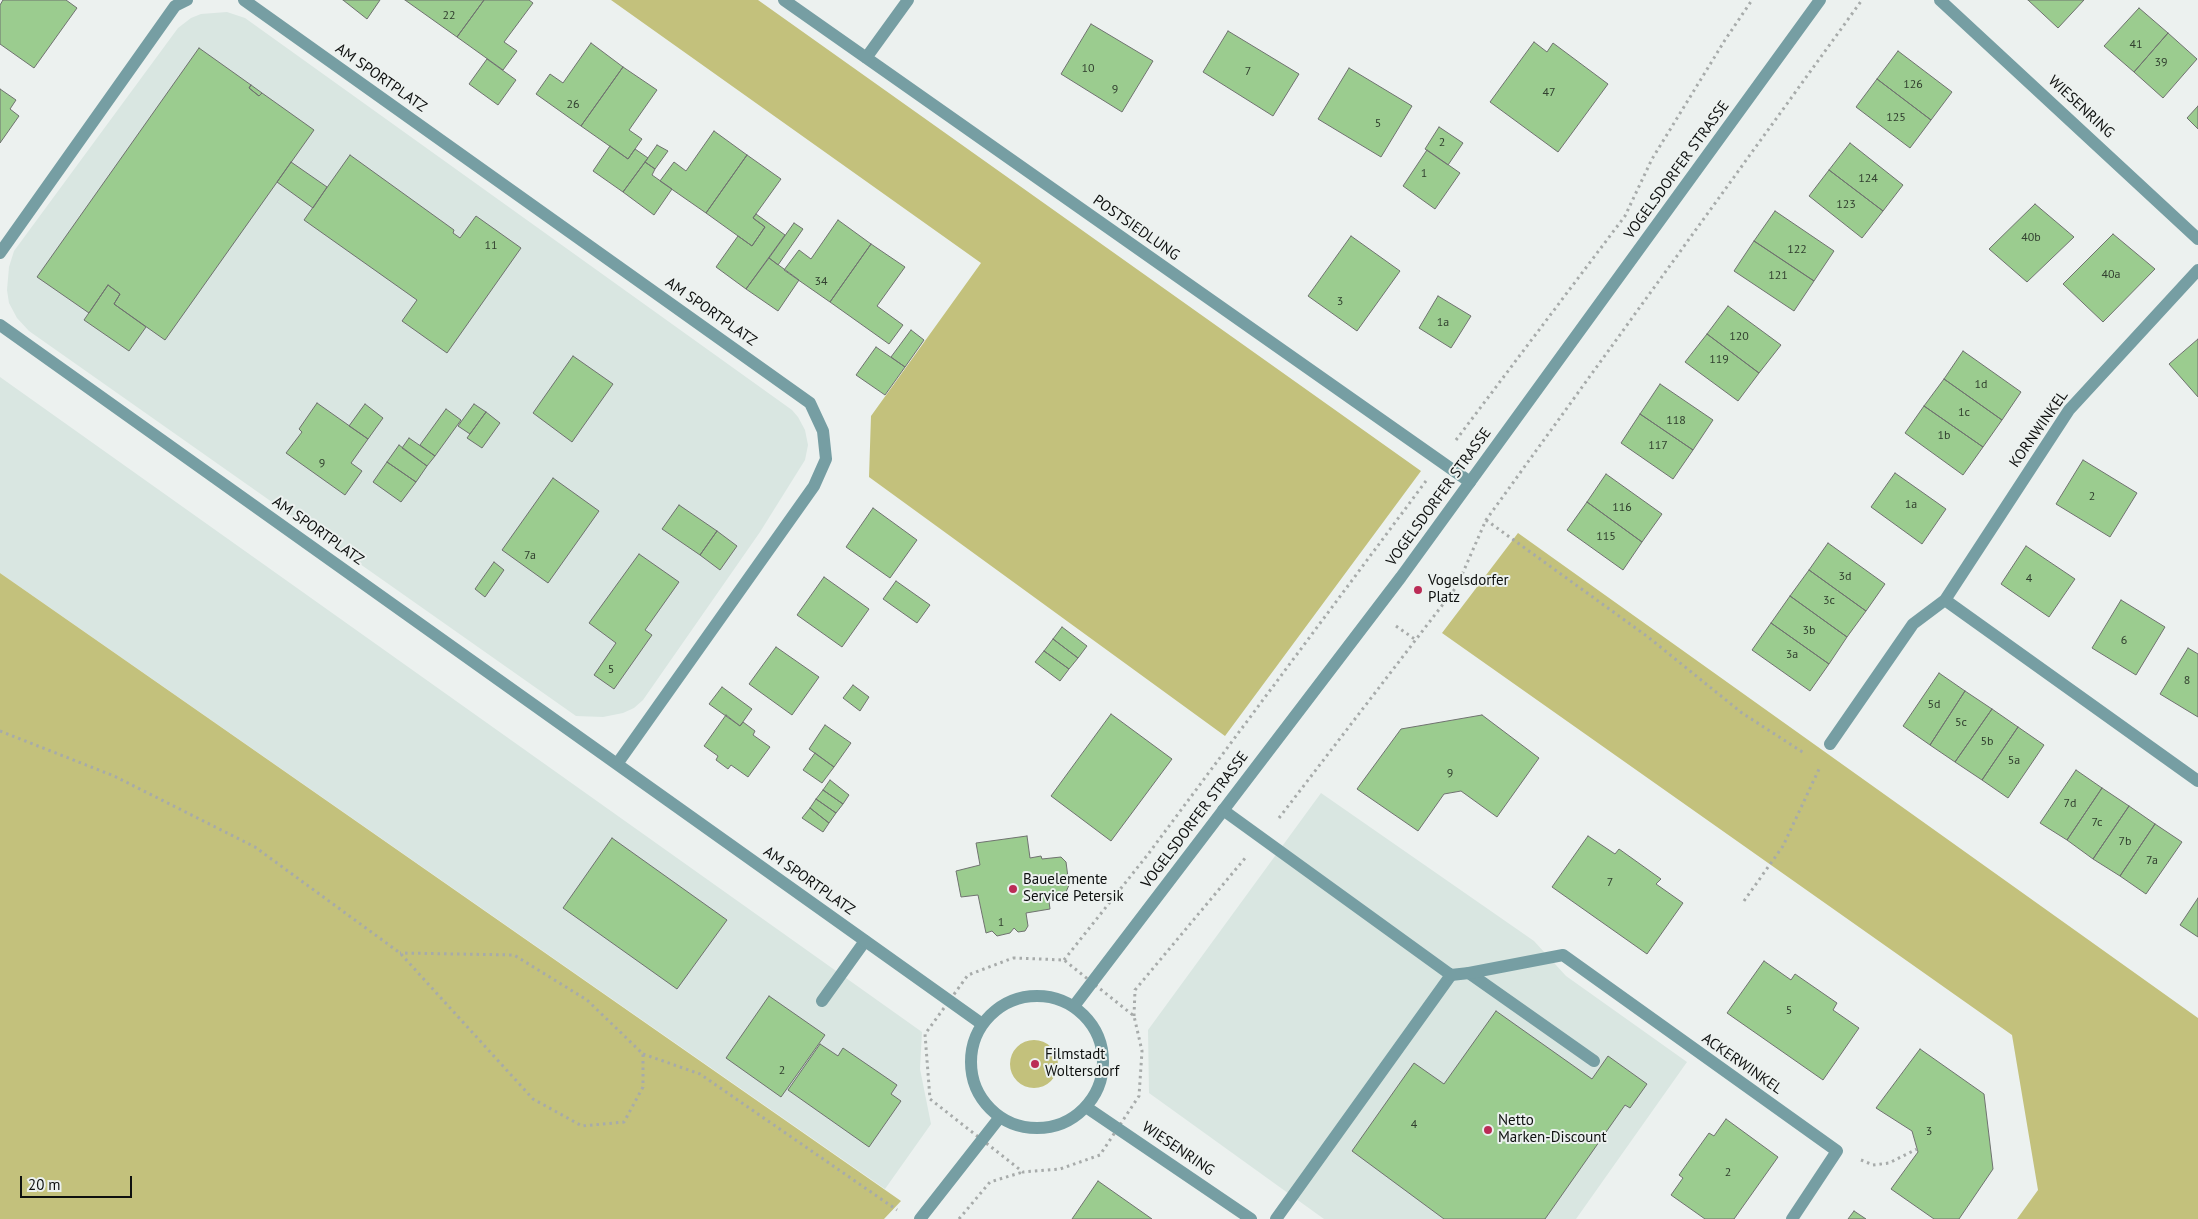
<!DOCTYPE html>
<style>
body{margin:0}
#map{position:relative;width:2198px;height:1219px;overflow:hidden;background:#ecf1ef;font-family:"PT Sans",sans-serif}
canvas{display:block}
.scale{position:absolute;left:20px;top:1176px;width:112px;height:22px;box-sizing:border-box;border:2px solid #0e100f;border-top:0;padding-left:6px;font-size:15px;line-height:18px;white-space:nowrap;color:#0e100f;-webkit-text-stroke:4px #ecf1ef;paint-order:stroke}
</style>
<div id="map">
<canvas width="2198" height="1219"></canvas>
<div class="scale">20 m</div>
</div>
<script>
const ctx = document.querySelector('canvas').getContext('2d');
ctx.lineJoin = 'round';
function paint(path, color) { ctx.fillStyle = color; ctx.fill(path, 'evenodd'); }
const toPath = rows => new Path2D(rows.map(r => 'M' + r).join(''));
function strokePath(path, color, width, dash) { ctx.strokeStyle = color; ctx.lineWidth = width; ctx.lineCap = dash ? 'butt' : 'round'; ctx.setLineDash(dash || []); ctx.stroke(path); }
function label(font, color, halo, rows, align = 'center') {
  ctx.font = font + ' "PT Sans",sans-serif'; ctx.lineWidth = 4; ctx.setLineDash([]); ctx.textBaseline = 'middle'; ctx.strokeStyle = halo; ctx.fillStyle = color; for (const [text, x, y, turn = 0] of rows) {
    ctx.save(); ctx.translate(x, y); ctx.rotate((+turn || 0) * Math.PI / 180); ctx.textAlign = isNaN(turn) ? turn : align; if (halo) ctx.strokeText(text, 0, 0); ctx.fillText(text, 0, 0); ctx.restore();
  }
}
paint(toPath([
 [227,12,245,18,792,410,798,417,805,430,808,445,805,460,760,532,643,700,634,708,623,713,603,717,576,716,29,331,17,318,9,303,7,290,9,267,14,251,178,28,191,18,201,14],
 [0,377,922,1032,920,1069,931,1124,885,1189,0,573],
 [1321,793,1534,941,1566,976,1687,1062,1576,1219,1324,1219,1149,1093,1148,1030]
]), '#d9e6e1');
paint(toPath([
 [611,0,758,0,1421,471,1225,736,869,477,871,416,981,263],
 [1518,533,2198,1018,2198,1219,2017,1219,2038,1190,2012,1035,1442,633],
 [0,573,901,1201,884,1219,0,1219],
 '1010 1064a24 24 0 1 1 48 0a24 24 0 1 1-48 0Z'
]), '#c3c17c');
const building = toPath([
 [3,0,66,0,77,8,34,68,0,44,0,5,3,0],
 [343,0,380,0,367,19,343,0],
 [405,0,484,0,457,37,405,0],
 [484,0,529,0,533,3,504,42,517,51,503,70,457,37,484,0],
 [2028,0,2084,0,2058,28,2028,0],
 [2139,8,2168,33,2134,72,2104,46,2139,8],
 [1091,24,1153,61,1122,112,1061,74,1091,24],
 [1228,31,1299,74,1273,116,1203,72,1228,31],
 [2168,33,2197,59,2163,98,2134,72,2168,33],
 [1534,42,1547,52,1553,43,1608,84,1558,152,1490,102,1534,42],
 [591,43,623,67,581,126,536,94,550,74,563,83,591,43],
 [199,48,251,85,249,88,259,96,262,93,314,130,165,340,114,304,120,294,108,285,89,313,37,277,199,48],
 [1898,51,1952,92,1931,120,1877,79,1898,51],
 [487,59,516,80,498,105,469,84,487,59],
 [623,67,657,90,629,130,642,139,628,159,581,126,623,67],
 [1349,68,1412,106,1381,157,1318,119,1349,68],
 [1877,79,1931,120,1910,148,1856,107,1877,79],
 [251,85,262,93,259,96,249,88,251,85],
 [0,89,16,100,10,109,19,116,0,143,0,89],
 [2198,106,2198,129,2187,118,2198,106],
 [1439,127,1463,143,1448,165,1425,149,1439,127],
 [714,131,747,155,706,213,660,181,674,162,686,171,714,131],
 [1850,143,1903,185,1883,211,1829,170,1850,143],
 [657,145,668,151,655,169,645,162,657,145],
 [610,146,628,159,635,149,648,158,623,192,593,171,610,146],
 [1427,150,1460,173,1435,209,1403,186,1427,150],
 [350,155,454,230,453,233,460,238,476,216,521,248,447,353,402,321,417,300,304,220,350,155],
 [747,155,781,179,753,218,765,227,752,246,706,213,747,155],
 [291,162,327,187,313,208,277,182,291,162],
 [645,162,655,169,652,175,672,189,654,215,623,192,645,162],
 [1829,170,1883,211,1862,238,1809,196,1829,170],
 [2035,204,2074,237,2027,282,1989,249,2035,204],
 [1775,211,1834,251,1814,281,1754,241,1775,211],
 [756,214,785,235,746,289,716,267,738,236,752,246,765,227,753,218,756,214],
 [838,220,871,244,830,302,784,270,799,250,811,259,838,220],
 [794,223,803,229,778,265,769,258,794,223],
 [2113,234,2155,269,2103,322,2063,284,2113,234],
 [1351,236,1400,271,1357,331,1308,296,1351,236],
 [1754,241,1814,281,1794,311,1734,271,1754,241],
 [871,244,905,267,877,306,903,325,889,344,830,302,871,244],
 [769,258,799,280,778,311,746,289,769,258],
 [108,285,120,294,114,304,146,327,129,351,84,320,108,285],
 [1438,296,1471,316,1451,348,1419,328,1438,296],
 [1728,306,1781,345,1759,373,1707,334,1728,306],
 [911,330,924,340,905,367,891,357,911,330],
 [1707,334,1759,373,1738,401,1685,362,1707,334],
 [2198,339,2198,397,2169,364,2198,339],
 [876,347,905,367,885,395,856,375,876,347],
 [1963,351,2021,392,2002,420,1944,379,1963,351],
 [573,356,613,384,572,442,533,413,573,356],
 [1944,379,2002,420,1983,447,1924,406,1944,379],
 [1660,384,1713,420,1693,450,1640,414,1660,384],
 [317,403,368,439,351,463,362,471,345,495,286,453,302,432,299,429,317,403],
 [365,404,383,418,368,439,349,426,365,404],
 [474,404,486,412,470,434,458,426,474,404],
 [1924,406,1983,447,1963,475,1905,433,1924,406],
 [446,409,461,420,435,456,420,445,446,409],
 [486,412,500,423,482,448,467,438,486,412],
 [1640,414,1693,450,1673,479,1621,443,1640,414],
 [409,438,435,456,427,466,402,448,409,438],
 [399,445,427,466,416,482,387,462,399,445],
 [2083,460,2137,493,2110,537,2056,504,2083,460],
 [387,462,416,482,401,502,373,482,387,462],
 [1895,473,1946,509,1922,544,1871,507,1895,473],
 [1606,474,1662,514,1642,542,1587,502,1606,474],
 [553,478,599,511,548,583,502,550,553,478],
 [1587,502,1642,542,1623,570,1567,530,1587,502],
 [679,505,717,531,700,555,662,529,679,505],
 [873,508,917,540,890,578,846,547,873,508],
 [717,531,737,546,720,570,700,555,717,531],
 [1828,543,1885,584,1866,611,1809,570,1828,543],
 [2026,546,2075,579,2049,617,2001,584,2026,546],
 [639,554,679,582,645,630,652,635,614,689,594,675,616,643,589,623,639,554],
 [494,562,504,570,485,597,475,589,494,562],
 [1809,570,1866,611,1847,637,1790,596,1809,570],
 [824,577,869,609,842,647,797,615,824,577],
 [896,581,930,605,917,623,883,599,896,581],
 [1790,596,1847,637,1829,664,1771,623,1790,596],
 [2121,600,2165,627,2136,675,2092,648,2121,600],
 [1771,623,1829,664,1810,691,1752,650,1771,623],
 [1062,627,1087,646,1078,658,1053,639,1062,627],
 [1053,639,1078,658,1069,669,1044,651,1053,639],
 [776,647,819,677,792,715,749,684,776,647],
 [2188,648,2198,654,2198,717,2160,694,2188,648],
 [1044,651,1069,669,1060,681,1035,662,1044,651],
 [1939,673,1965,691,1930,745,1903,726,1939,673],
 [853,685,869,697,860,711,843,698,853,685],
 [722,687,752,709,740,726,709,704,722,687],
 [1965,691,1992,709,1955,762,1930,745,1965,691],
 [1992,709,2018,727,1982,780,1955,762,1992,709],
 [1111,714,1172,759,1111,841,1051,796,1111,714],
 [726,715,740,726,743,722,755,731,753,735,770,747,748,777,731,765,728,769,716,760,718,756,704,746,726,715],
 [1482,715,1539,758,1497,817,1461,791,1444,794,1418,831,1357,789,1401,729,1482,715],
 [825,725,851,743,834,767,809,749,825,725],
 [2018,727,2044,745,2008,798,1982,780,2018,727],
 [815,753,834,767,822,783,803,770,815,753],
 [2076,770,2102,788,2067,840,2040,823,2076,770],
 [830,780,849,795,843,804,823,790,830,780],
 [2102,788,2129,806,2093,859,2067,840,2102,788],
 [823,790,843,804,836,813,816,799,823,790],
 [816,799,836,813,829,823,810,808,816,799],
 [2129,806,2155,824,2120,876,2093,859,2129,806],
 [810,808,829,823,823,832,802,818,810,808],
 [2155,824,2182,842,2146,894,2120,876,2155,824],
 [1027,836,1030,858,1041,856,1042,859,1061,857,1066,862,1069,885,1066,892,1048,894,1050,909,1026,913,1028,926,1025,931,1018,932,1014,928,1010,933,997,936,992,931,986,933,978,895,961,897,956,871,980,865,976,843,1027,836],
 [1588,836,1615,854,1619,849,1661,879,1656,884,1683,903,1647,954,1552,887,1588,836],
 [612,838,727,920,677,989,563,908,612,838],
 [2198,898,2198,937,2180,925,2198,898],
 [1764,961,1791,980,1795,974,1837,1003,1833,1010,1859,1028,1823,1080,1727,1013,1764,961],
 [769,996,825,1035,781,1097,726,1058,769,996],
 [1496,1011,1592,1079,1608,1056,1647,1084,1630,1108,1625,1105,1545,1219,1444,1219,1352,1151,1414,1063,1444,1084,1496,1011],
 [820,1044,838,1056,843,1048,897,1085,891,1094,901,1101,869,1147,788,1090,820,1044],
 [1920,1049,1984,1094,1993,1169,1959,1219,1934,1219,1891,1189,1918,1152,1912,1131,1876,1108,1920,1049],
 [1726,1119,1778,1157,1734,1219,1705,1219,1671,1195,1683,1178,1679,1175,1709,1133,1714,1136,1726,1119],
 [1098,1181,1152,1219,1072,1219,1098,1181],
 [1854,1211,1866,1219,1848,1219,1854,1211]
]);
paint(building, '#9bcc8f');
strokePath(building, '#6f726f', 1);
strokePath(toPath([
 [1456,440,1625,216,1652,159,1725,40,1752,0],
 [1486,520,1648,637,1742,713,1804,753],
 [1396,626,1416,640],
 [0,731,114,776,255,847,400,953,533,1099,582,1126,624,1122,643,1087,643,1054,587,1000,514,955,400,953],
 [1279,818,1457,586,1486,520,1862,0],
 [1744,901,1783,846,1820,767],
 [1013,958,1064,960,1134,1016,1142,1051,1139,1096,1100,1155,1060,1169,1023,1172,930,1099,925,1034,968,975,1013,958],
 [1064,960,1149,853,1426,481],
 [1134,1016,1135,990,1246,857],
 [643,1054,700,1074,897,1210],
 [1861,1160,1873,1165,1889,1163,1917,1149],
 [959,1219,990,1182,1023,1172]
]), '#a7abaa', 3, [2.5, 4]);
strokePath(toPath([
 [1469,973,1594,1061],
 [822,1001,865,941],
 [1276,1219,1451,975]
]), '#769ea3', 12);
strokePath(toPath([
 [244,0,810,403,823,431,826,459,814,486,617,764],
 [784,0,1470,482],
 [1940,0,2198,239],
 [866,58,908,0],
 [0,253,175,6,187,0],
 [2198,270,2069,410,1945,600,2198,781],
 [0,325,982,1024],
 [1830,744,1913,624,1945,600],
 [1223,810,1451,975,1469,973,1563,955,1837,1151,1792,1219],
 [1086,1107,1251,1219]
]), '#769ea3', 12);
strokePath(toPath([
 '971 1062a66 66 0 1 1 132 0a66 66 0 1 1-132 0Z',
 [1074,1006,1401,577,1820,0],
 [920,1219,1000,1117]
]), '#769ea3', 12);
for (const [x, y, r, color] of [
 [1418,590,5,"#bb2c56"],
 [1013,889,5,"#bb2c56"],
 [1035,1064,5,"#bb2c56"],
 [1488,1130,5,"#bb2c56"]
]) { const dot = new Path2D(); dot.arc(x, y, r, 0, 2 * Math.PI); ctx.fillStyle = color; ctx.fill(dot); strokePath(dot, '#ecf1ef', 2); }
label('12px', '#313f2f', null, [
 ["22",449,16],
 ["41",2136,45],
 ["39",2161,63],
 ["10",1088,69],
 ["7",1248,72],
 ["126",1913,85],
 ["9",1115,90],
 ["47",1549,93],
 ["26",573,105],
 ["125",1896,118],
 ["5",1378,124],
 ["2",1442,143],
 ["1",1424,174],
 ["124",1868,179],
 ["123",1846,205],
 ["40b",2031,238],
 ["11",491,246],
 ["122",1797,250],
 ["40a",2111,275],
 ["121",1778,276],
 ["34",821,282],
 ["3",1340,302],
 ["1a",1443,323],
 ["120",1739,337],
 ["119",1719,360],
 ["1d",1981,385],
 ["1c",1964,413],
 ["118",1676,421],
 ["1b",1944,436],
 ["117",1658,446],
 ["9",322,464],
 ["2",2092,497],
 ["1a",1911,505],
 ["116",1622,508],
 ["115",1606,537],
 ["7a",530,556],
 ["3d",1845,577],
 ["4",2029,579],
 ["3c",1829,601],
 ["3b",1809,631],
 ["6",2124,641],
 ["3a",1792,655],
 ["5",611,670],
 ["8",2187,681],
 ["5d",1934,705],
 ["5c",1961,723],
 ["5b",1987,742],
 ["5a",2014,761],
 ["9",1450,774],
 ["7d",2070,804],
 ["7c",2097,823],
 ["7b",2125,842],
 ["7a",2152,861],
 ["7",1610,883],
 ["1",1001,923],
 ["5",1789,1011],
 ["2",782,1071],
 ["4",1414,1125],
 ["3",1929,1132],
 ["2",1728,1173]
]);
label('15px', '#0e100f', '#ecf1ef', [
 ["AM SPORTPLATZ",381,78,35],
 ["WIESENRING",2081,107,43],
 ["VOGELSDORFER STRASSE",1677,170,-54],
 ["POSTSIEDLUNG",1136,228,35],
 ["AM SPORTPLATZ",711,312,35],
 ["KORNWINKEL",2039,429,-55],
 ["VOGELSDORFER STRASSE",1439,497,-54],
 ["AM SPORTPLATZ",318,531,35],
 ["VOGELSDORFER STRASSE",1195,820,-53],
 ["AM SPORTPLATZ",809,881,35],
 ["ACKERWINKEL",1742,1064,35],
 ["WIESENRING",1178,1149,34]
]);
label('15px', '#0e100f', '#ecf1ef', [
 ["Vogelsdorfer",1428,581],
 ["Platz",1428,598],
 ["Bauelemente",1023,880],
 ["Service Petersik",1023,897],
 ["Filmstadt",1045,1055],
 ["Woltersdorf",1045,1072],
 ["Netto",1498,1121],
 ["Marken-Discount",1498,1138]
], 'left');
</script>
